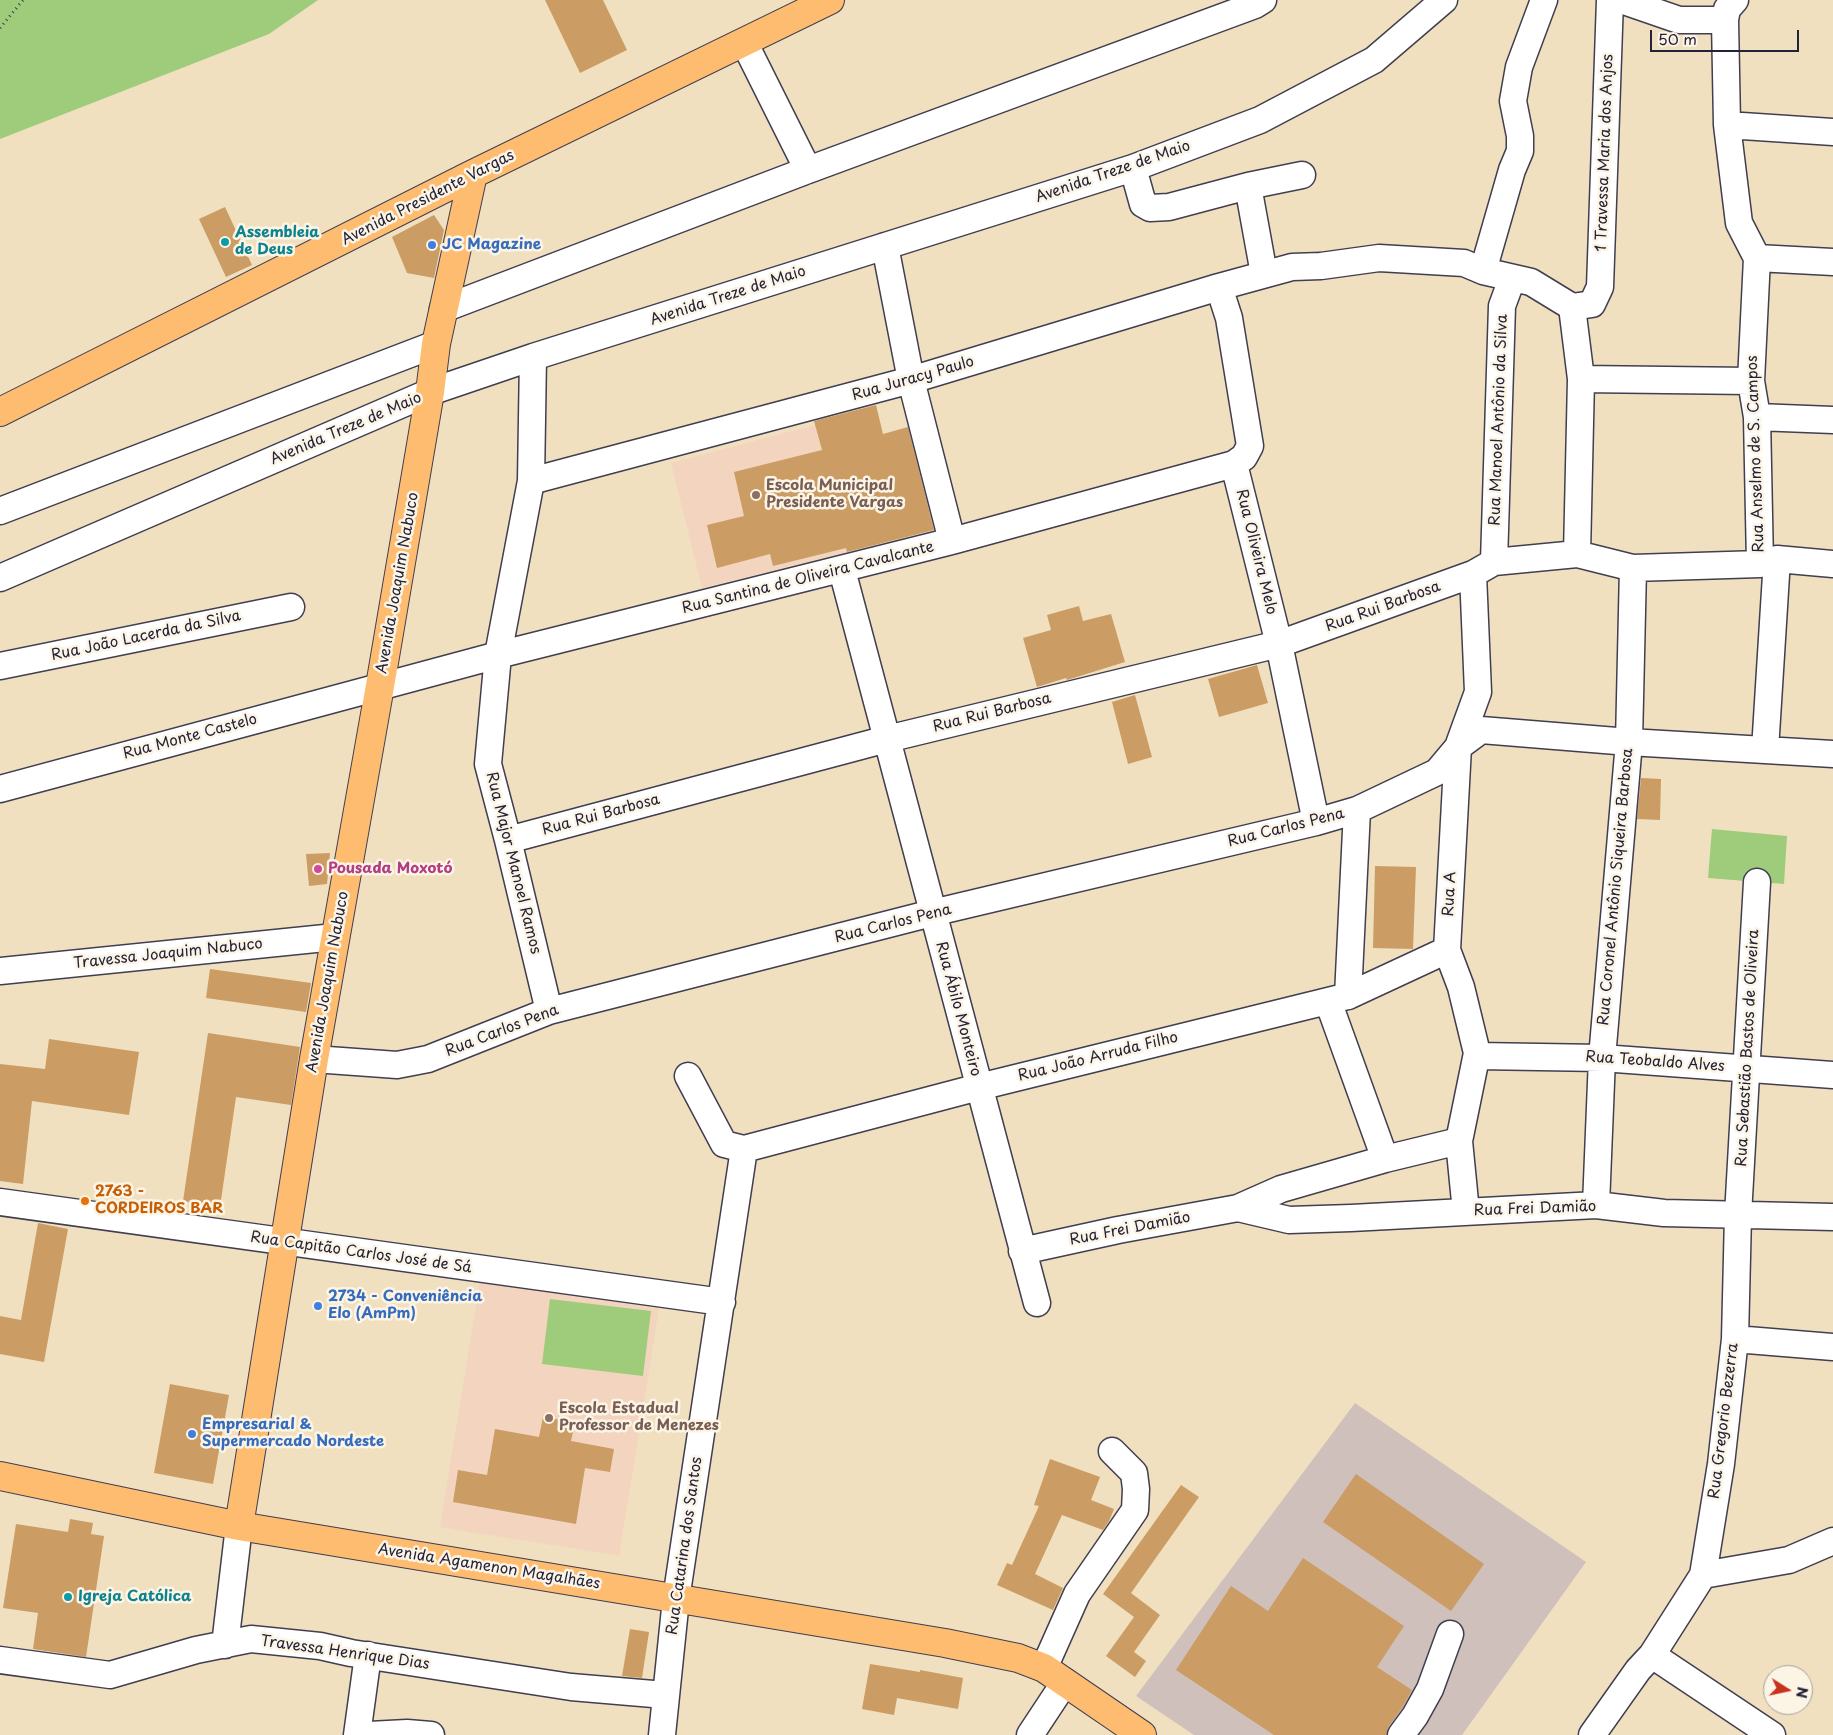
<!DOCTYPE html>
<meta charset="utf-8">
<style>
body{margin:0}
#map{position:relative;width:1833px;height:1735px;overflow:hidden;background:#f0e0bf;font-family:"Playpen Sans",sans-serif}
canvas{display:block}
.north{position:absolute;left:1763px;top:1665px;width:50px;height:50px;box-sizing:border-box;background:#fcf5e5;border:1px solid #a5a1a1;border-radius:50%;rotate:100deg;font-size:14px;font-weight:700;line-height:20px;text-align:center;color:#22223b}
.north::after{content:'';display:block;margin:auto;width:18px;height:22px;background:#c8321e;clip-path:polygon(50% 0,100% 100%,50% 72%,0 100%)}
.scale{position:absolute;left:1650px;top:30px;width:149px;height:22px;box-sizing:border-box;border:2px solid #22223b;border-top:0;padding-left:6px;font-size:15px;line-height:18px;white-space:nowrap;color:#22223b;-webkit-text-stroke:4px #fcf5e5;paint-order:stroke}
</style>
<div id="map">
<canvas width="1833" height="1735"></canvas>
<div class="north">N</div>
<div class="scale">50 m</div>
</div>
<script>
const ctx = document.querySelector('canvas').getContext('2d');
ctx.lineJoin = 'round';
function paint(path, color) { ctx.fillStyle = color; ctx.fill(path, 'evenodd'); }
const toPath = rows => new Path2D(rows.map(r => 'M' + r).join(''));
function strokePath(path, color, width, dash) { ctx.strokeStyle = color; ctx.lineWidth = width; ctx.lineCap = dash ? 'butt' : 'round'; ctx.setLineDash(dash || []); ctx.stroke(path); }
function label(font, color, halo, rows, align = 'center') {
  ctx.font = font + ' "Playpen Sans",sans-serif'; ctx.lineWidth = 5; ctx.setLineDash([]); ctx.textBaseline = 'middle'; ctx.strokeStyle = halo; ctx.fillStyle = color; for (const [text, x, y, turn = 0] of rows) {
    ctx.save(); ctx.translate(x, y); ctx.rotate((+turn || 0) * Math.PI / 180); ctx.textAlign = isNaN(turn) ? turn : align; if (halo) ctx.strokeText(text, 0, 0); ctx.fillText(text, 0, 0); ctx.restore();
  }
}
paint(toPath([
 [815,425,847,552,702,588,671,463],
 [480,1280,659,1309,619,1556,440,1527]
]), '#f3d4bf');
paint(toPath([
 [1355,1403,1586,1562,1462,1735,1194,1735,1136,1696]
]), '#cfc0bb');
paint(toPath([
 [0,0,318,0,269,34,0,139],
 [1712,829,1787,836,1784,884,1708,878],
 [550,1299,651,1311,643,1376,542,1364]
]), '#9ecc7a');
paint(toPath([
 [545,0,603,0,627,50,580,73],
 [225,207,252,265,226,277,199,219],
 [434,215,444,230,434,278,407,273,392,237],
 [876,405,883,434,908,427,934,530,847,552,846,548,773,566,770,554,717,568,707,525,744,516,734,472,822,450,814,421],
 [1079,606,1083,621,1111,614,1125,662,1067,680,1066,678,1037,687,1023,638,1051,630,1047,615],
 [1257,665,1268,703,1219,717,1208,679],
 [1135,695,1152,757,1128,764,1112,702],
 [1641,778,1661,779,1660,820,1637,819],
 [330,853,327,884,309,886,306,854],
 [1375,866,1416,867,1413,949,1373,948],
 [210,969,311,983,306,1012,206,998],
 [208,1033,300,1047,291,1105,236,1097,220,1207,183,1201],
 [49,1039,139,1052,129,1115,32,1101,23,1184,0,1181,0,1064,45,1069],
 [38,1223,68,1229,44,1362,0,1354,0,1316,21,1320],
 [170,1384,229,1395,213,1484,154,1473],
 [543,1417,575,1422,571,1441,614,1449,610,1472,585,1468,576,1524,453,1502,458,1470,487,1475,495,1429,539,1437],
 [1050,1459,1100,1477,1091,1500,1114,1509,1109,1521,1103,1530,1062,1515,1035,1574,1063,1588,1053,1610,997,1585,1007,1563,1012,1565,1039,1506,1034,1505],
 [1356,1474,1484,1564,1451,1611,1323,1522],
 [1181,1485,1199,1497,1131,1593,1160,1615,1134,1652,1146,1661,1135,1677,1106,1656,1134,1617,1103,1594],
 [70,1519,93,1523,91,1534,104,1536,86,1657,33,1649,38,1613,3,1608,16,1524,68,1532],
 [1303,1558,1404,1626,1377,1667,1412,1690,1402,1708,1389,1726,1386,1735,1274,1735,1176,1670,1231,1586,1268,1611],
 [630,1629,649,1632,642,1678,622,1676],
 [870,1664,920,1672,920,1670,963,1678,958,1709,897,1698,894,1715,862,1709]
]), '#cb9c63');
const minor = toPath([
 [1621,0,1679,20,1725,20],
 [1735,0,1727,9,1725,20,1727,125,1739,223,1757,258,1751,381,1757,417,1760,564],
 [744,42,808,170],
 [1727,125,1833,132],
 [1133,168,1143,204,1150,208,1169,207,1248,186,1302,175],
 [1248,186,1264,274],
 [885,246,911,380,952,541],
 [1757,258,1833,262],
 [1483,271,1512,170,1520,151,1520,136,1513,101,1519,67,1544,0],
 [1572,307,1581,379,1577,554],
 [443,309,808,170,1255,5,1263,0],
 [533,357,531,481,498,655,488,764,508,840,549,1011],
 [1581,379,1751,381],
 [1757,417,1833,420],
 [1234,464,1279,644,1316,822],
 [531,481,911,380,1219,287,1292,267,1321,266,1379,258,1464,263,1483,271,1531,282,1572,307,1592,304,1600,287,1610,0],
 [0,511,436,344],
 [1494,562,1502,306,1512,279],
 [842,570,1037,1303],
 [0,578,430,392,533,357,1133,168,1260,120,1374,60,1444,0],
 [0,666,291,607],
 [1765,750,1777,559],
 [0,789,498,655,952,541,1234,464,1244,457,1250,446,1229,318,1219,287],
 [508,840,887,739,1279,644,1473,574,1494,562,1577,554,1633,568,1760,564,1777,559,1833,564],
 [0,971,335,937],
 [1348,996,1357,810],
 [1328,1001,1385,1159],
 [1477,1056,1602,1058,1833,1075],
 [314,1059,397,1065,428,1059,549,1011,932,913,1316,822,1357,810,1437,772,1458,747,1481,730,1629,742,1833,754],
 [688,1076,724,1144,744,1149],
 [744,1149,979,1087,1348,996,1447,950],
 [0,1202,722,1302],
 [1596,1205,1602,1058,1629,742,1633,568],
 [1238,1208,1281,1189,1385,1159,1459,1141],
 [1466,1212,1459,1141,1477,1053,1461,987,1447,950,1458,747,1478,692,1473,574],
 [1022,1251,1118,1230,1238,1208,1289,1220,1351,1218,1596,1205,1664,1213,1833,1217],
 [1735,1339,1833,1347],
 [1703,1575,1789,1560,1833,1541],
 [225,1645,239,1526],
 [1652,1655,1772,1735],
 [0,1660,110,1675,196,1650,251,1639,320,1646,351,1653,571,1687,665,1695],
 [1044,1668,1077,1594,1135,1510,1136,1489,1134,1473,1112,1451],
 [357,1735,368,1655],
 [369,1735,407,1733,431,1735],
 [662,1735,676,1599,744,1149],
 [1030,1735,1065,1682],
 [1401,1735,1415,1716,1430,1689,1450,1634],
 [1592,1735,1638,1670,1652,1655,1703,1575,1721,1464,1735,1339,1738,1215,1757,882]
]);
const major = toPath([
 [0,412,473,174,830,0],
 [0,1476,239,1526,945,1643,1018,1658,1044,1668,1142,1735],
 [239,1526,314,1059,380,686,430,392,436,344,473,174]
]);
strokePath(minor, '#413e4f', 29);
strokePath(major, '#413e4f', 30);
strokePath(toPath([
 [0,28,23,0]
]), '#413e4f', 3, [1, 4]);
strokePath(minor, '#fff', 26);
strokePath(major, '#febc71', 28);
for (const [x, y, r, color] of [
 [225,242,5,"#0f9aa8"],
 [432,245,5,"#3f7fe0"],
 [756,495,5,"#8d6e63"],
 [318,869,5,"#d1479c"],
 [85,1201,5,"#e8710a"],
 [318,1306,5,"#3f7fe0"],
 [549,1418,5,"#8d6e63"],
 [192,1434,5,"#3f7fe0"],
 [68,1597,5,"#0f9aa8"]
]) { const dot = new Path2D(); dot.arc(x, y, r, 0, 2 * Math.PI); ctx.fillStyle = color; ctx.fill(dot); strokePath(dot, '#fcf5e5', 2); }
label('15px', '#22223b', '#fcf5e5', [
 ["1 Travessa Maria dos Anjos",1605,153,-88],
 ["Avenida Treze de Maio",1113,172,-19],
 ["Avenida Presidente Vargas",428,198,-27],
 ["Avenida Treze de Maio",728,296,-18],
 ["Rua Juracy Paulo",913,379,-16],
 ["Rua Manoel Antônio da Silva",1499,420,-88],
 ["Avenida Treze de Maio",346,429,-23],
 ["Rua Anselmo de S. Campos",1756,454,-92],
 ["Rua Oliveira Melo",1256,552,76],
 ["Rua Santina de Oliveira Cavalcante",808,578,-14],
 ["Avenida Joaquim Nabuco",398,583,-80],
 ["Rua Rui Barbosa",1383,607,-20],
 ["Rua João Lacerda da Silva",146,636,-12],
 ["Rua Rui Barbosa",992,713,-14],
 ["Rua Monte Castelo",190,737,-15],
 ["Rua Rui Barbosa",601,815,-15],
 ["Rua Carlos Pena",1286,828,-14],
 ["Rua Major Manoel Ramos",513,863,76],
 ["Rua Coronel Antônio Siqueira Barbosa",1616,887,-85],
 ["Rua A",1450,894,-87],
 ["Rua Carlos Pena",893,924,-14],
 ["Travessa Joaquim Nabuco",168,954,-6],
 ["Avenida Joaquim Nabuco",328,982,-80],
 ["Rua Ábilo Monteiro",958,1009,75],
 ["Rua Carlos Pena",502,1031,-21],
 ["Rua Sebastião Bastos de Oliveira",1748,1048,-87],
 ["Rua João Arruda Filho",1098,1057,-14],
 ["Rua Teobaldo Alves",1655,1062,4],
 ["Rua Frei Damião",1535,1209,-2],
 ["Rua Frei Damião",1130,1229,-11],
 ["Rua Capitão Carlos José de Sá",361,1253,8],
 ["Rua Gregorio Bezerra",1724,1421,-83],
 ["Rua Catarina dos Santos",685,1546,-82],
 ["Avenida Agamenon Magalhães",489,1567,9],
 ["Travessa Henrique Dias",345,1653,8]
]);
label('bold 15px', '#0d838f', '#fcf5e5', [
 ["Assembleia",235,233],
 ["de Deus",235,250],
 ["Igreja Católica",78,1597]
], 'left');
label('bold 15px', '#366cbe', '#fcf5e5', [
 ["JC Magazine",442,245],
 ["2734 - Conveniência",328,1297],
 ["Elo (AmPm)",328,1314],
 ["Empresarial &",202,1425],
 ["Supermercado Nordeste",202,1442]
], 'left');
label('bold 15px', '#785e54', '#fcf5e5', [
 ["Escola Municipal",766,486],
 ["Presidente Vargas",766,503],
 ["Escola Estadual",559,1409],
 ["Professor de Menezes",559,1426]
], 'left');
label('bold 15px', '#b23c85', '#fcf5e5', [
 ["Pousada Moxotó",328,869]
], 'left');
label('bold 15px', '#c56008', '#fcf5e5', [
 ["2763 -",95,1192],
 ["CORDEIROS BAR",95,1209]
], 'left');
</script>
